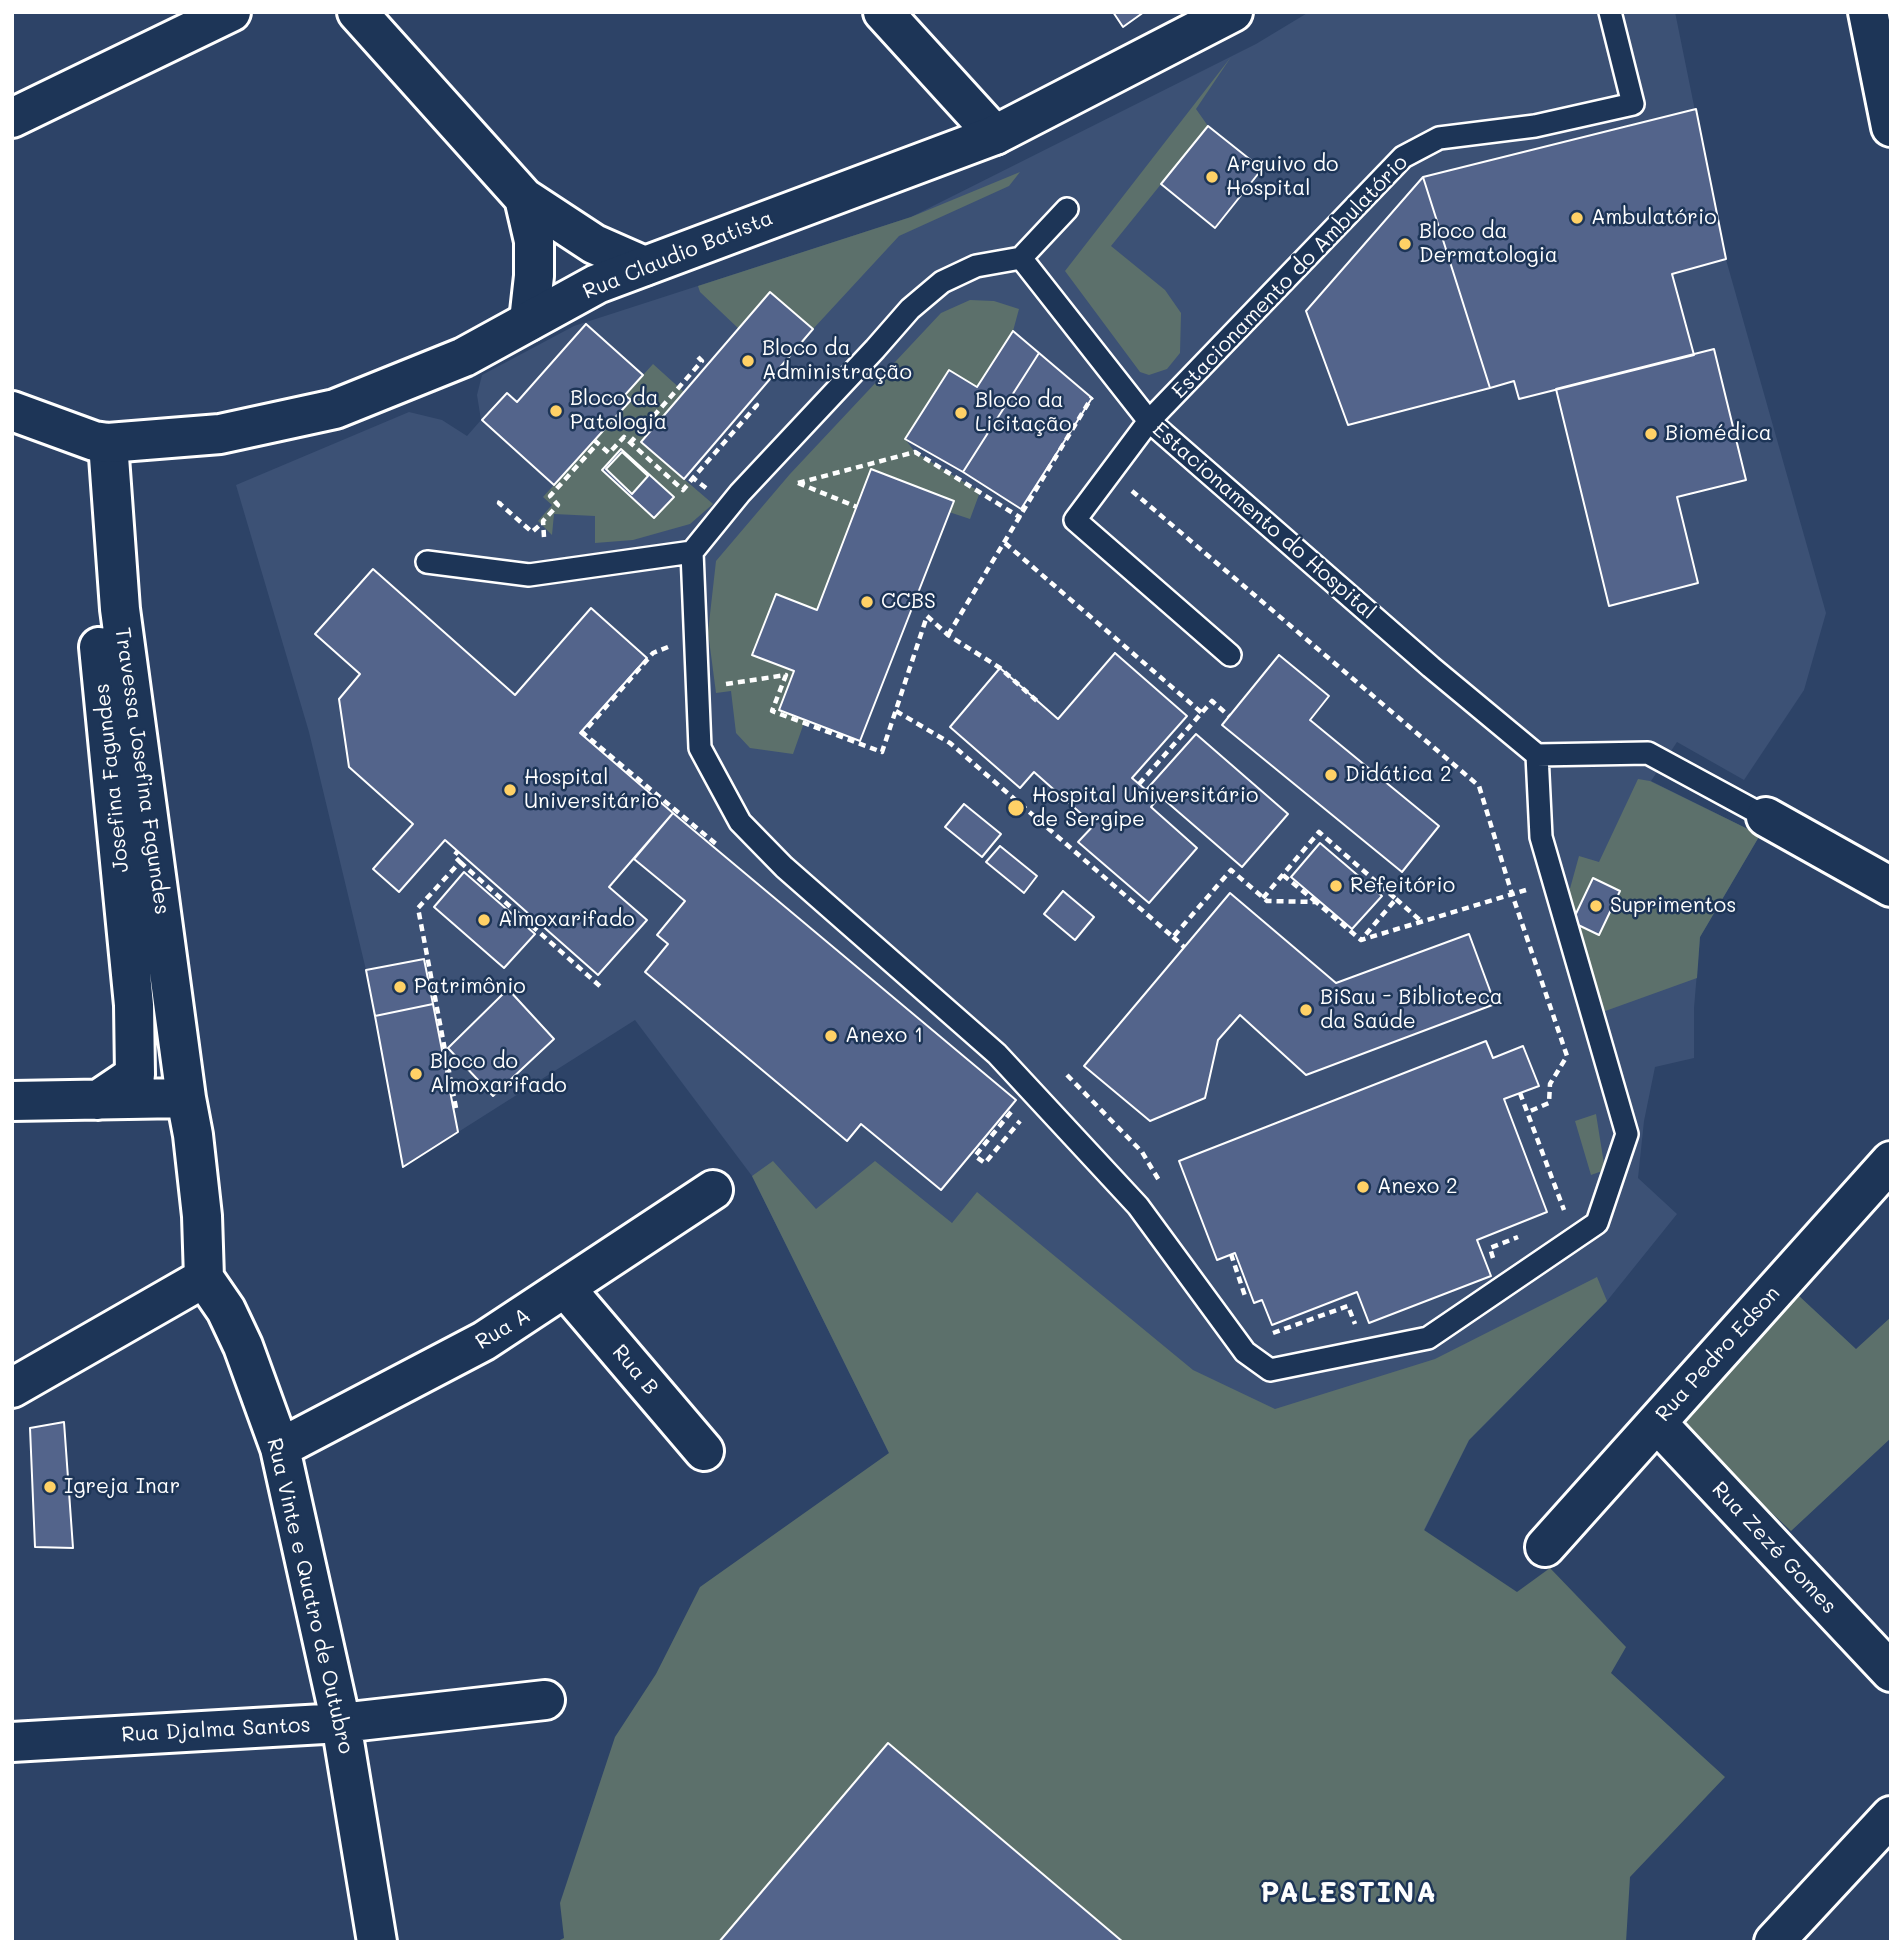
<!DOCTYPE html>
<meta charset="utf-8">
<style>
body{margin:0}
#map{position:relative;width:1903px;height:1954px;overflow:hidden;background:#2d4367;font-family:Mali,sans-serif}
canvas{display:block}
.frame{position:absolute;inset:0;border:14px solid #fff;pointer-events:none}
</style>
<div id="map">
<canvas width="1903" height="1954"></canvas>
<div class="frame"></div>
</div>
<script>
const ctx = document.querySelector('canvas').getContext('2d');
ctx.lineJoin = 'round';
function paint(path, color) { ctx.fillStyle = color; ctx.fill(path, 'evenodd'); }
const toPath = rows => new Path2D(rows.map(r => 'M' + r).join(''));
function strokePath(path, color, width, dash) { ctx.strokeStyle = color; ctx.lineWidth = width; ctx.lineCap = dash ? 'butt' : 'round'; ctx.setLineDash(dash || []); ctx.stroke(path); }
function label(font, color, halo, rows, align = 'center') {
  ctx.font = font + ' Mali,sans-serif'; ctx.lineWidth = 5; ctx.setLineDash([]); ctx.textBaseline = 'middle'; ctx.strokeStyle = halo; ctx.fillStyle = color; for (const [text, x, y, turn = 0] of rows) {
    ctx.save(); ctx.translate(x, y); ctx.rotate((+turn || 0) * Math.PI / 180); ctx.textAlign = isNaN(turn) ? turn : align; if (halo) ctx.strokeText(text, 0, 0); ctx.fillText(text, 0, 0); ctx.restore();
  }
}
paint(toPath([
 [1309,12,1675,12,1723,249,1826,613,1804,690,1744,780,1677,742,1651,781,1760,835,1700,937,1694,1008,1694,1058,1655,1067,1644,1121,1638,1178,1677,1214,1607,1301,1469,1440,1424,1531,889,1453,752,1176,635,1020,403,1167,366,970,309,732,236,485,409,412,442,420,467,436,481,420,477,395,482,375,574,326,911,217,1256,44]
]), '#3c5175');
paint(toPath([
 [1231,57,1196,109,1208,126,1111,246,1165,290,1181,313,1180,353,1167,369,1149,375,1140,372,1065,271],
 [1020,172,1009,186,899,236,813,329,770,292,739,329,700,292,698,286,911,217],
 [970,300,994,301,1019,309,1013,331,977,387,949,370,905,439,915,452,980,492,970,519,949,512,953,501,871,469,817,610,776,594,753,655,794,671,779,710,805,720,793,754,750,748,736,733,731,691,716,693,708,632,716,561,790,474,941,313],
 [653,364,684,392,641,442,713,504,690,524,633,540,595,543,595,516,554,514,552,535,538,521,552,505,543,497,630,401,625,395],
 [1638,779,1650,781,1760,835,1700,937,1697,978,1597,1014,1566,903,1579,856,1599,862],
 [1596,1114,1605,1170,1591,1175,1575,1121],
 [773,1161,816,1209,875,1161,952,1223,977,1192,1193,1370,1275,1409,1435,1359,1597,1277,1607,1301,1469,1440,1424,1530,1517,1592,1550,1568,1626,1647,1611,1673,1725,1777,1630,1877,1626,1942,556,1942,564,1938,560,1903,615,1737,656,1674,700,1587,889,1453,752,1176],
 [1798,1295,1856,1349,1891,1317,1891,1438,1791,1531,1678,1425]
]), '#5c706b');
const building = toPath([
 [1113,12,1144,12,1123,27,1113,12],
 [1696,109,1726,259,1672,274,1694,355,1519,399,1514,381,1490,388,1423,177,1696,109],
 [1208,126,1262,169,1215,228,1161,184,1208,126],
 [1423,177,1490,388,1348,425,1306,311,1423,177],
 [770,292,813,329,684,479,641,442,770,292],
 [586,324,643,375,625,395,631,400,554,485,482,420,507,393,517,402,586,324],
 [1013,331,1039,353,963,472,905,439,949,370,977,387,1013,331],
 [1714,349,1746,480,1677,497,1698,583,1609,606,1556,389,1714,349],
 [1039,353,1092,398,1021,509,963,472,1039,353],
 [621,449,674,497,654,518,602,470,621,449],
 [622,452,648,476,632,494,606,469,622,452],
 [871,469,954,501,860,741,779,710,794,671,752,655,776,594,817,610,871,469],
 [373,569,515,695,591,608,647,658,580,733,673,813,609,887,647,920,598,975,445,840,399,892,373,869,413,824,349,767,339,699,360,674,315,634,373,569],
 [1115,653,1187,716,1132,778,1146,790,1196,734,1288,814,1242,867,1160,796,1151,807,1197,848,1149,903,1078,842,1094,825,1034,772,1020,788,950,727,1000,668,1058,719,1115,653],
 [1279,655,1329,696,1310,720,1439,826,1402,872,1222,725,1279,655],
 [964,804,1001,834,982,857,945,827,964,804],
 [673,813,1016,1100,941,1190,861,1124,847,1141,645,972,668,944,657,935,685,901,634,859,673,813],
 [1320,843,1382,896,1352,929,1291,877,1320,843],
 [1000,846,1037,876,1024,893,986,862,1000,846],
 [464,872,535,934,504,968,434,907,464,872],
 [1593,878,1620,891,1599,935,1572,922,1593,878],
 [1063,891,1094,917,1075,940,1044,914,1063,891],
 [1230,893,1336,983,1469,934,1495,1004,1306,1075,1240,1015,1218,1040,1205,1098,1150,1121,1084,1066,1230,893],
 [424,959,433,1004,375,1016,366,970,424,959],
 [508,989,554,1039,493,1096,448,1048,508,989],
 [433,1004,458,1132,403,1167,375,1016,433,1004],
 [1486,1041,1493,1058,1523,1046,1539,1086,1504,1099,1547,1212,1477,1240,1491,1276,1369,1323,1357,1292,1272,1325,1262,1300,1254,1303,1235,1253,1217,1260,1179,1161,1486,1041],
 [64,1422,73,1548,35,1547,30,1428,64,1422],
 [888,1743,1123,1942,719,1942,888,1743]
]);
paint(building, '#53648b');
strokePath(building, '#fff', 2);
const lane = toPath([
 [1067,209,1021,258,976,266,942,282,910,309,875,349,740,493,692,552,700,748,740,822,784,867,997,1054,1138,1206,1245,1352,1270,1370,1428,1338,1597,1223,1627,1134,1541,837,1537,755],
 [1021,258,1149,421,1431,667,1537,755],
 [427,562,529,575,692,552],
 [1230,655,1075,520,1149,421,1403,157,1439,138,1535,126,1633,104,1610,12],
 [1537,755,1648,753,1766,817]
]);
const street = toPath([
 [357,12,524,198,594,244,644,266],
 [883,12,995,135],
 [12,118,231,12],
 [524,198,534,241,534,276,529,321],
 [108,443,120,609,186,1098,193,1135,202,1216,204,1278,226,1310,243,1346,280,1448,341,1723,377,1942],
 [1766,817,1891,887],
 [98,1100,135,1075,134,1005,99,647],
 [12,1101,186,1098],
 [566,1289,704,1451],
 [12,1388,204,1278],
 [1657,1423,1891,1672],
 [280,1448,484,1341,713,1190],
 [1545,1547,1891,1161],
 [12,1742,341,1723,545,1700],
 [1774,1942,1891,1816]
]);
const secondary = toPath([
 [1868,12,1891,127],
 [12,411,94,441,108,443,220,434,335,409,464,357,597,284,995,135,1233,12]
]);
strokePath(lane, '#fff', 26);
strokePath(street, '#fff', 44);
strokePath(secondary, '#fff', 44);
strokePath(toPath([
 [594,440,609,453,624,437,683,490,693,478],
 [630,443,702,361,698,357],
 [798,483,915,452,1021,518],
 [798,483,857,507],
 [706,488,693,478,757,405,751,401],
 [1132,491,1479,786,1512,894,1567,1056,1550,1084,1549,1103,1528,1112],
 [500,501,499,503,532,532,543,522],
 [544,537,543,521,558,505,550,496,598,443],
 [1005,543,1202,713],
 [948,635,1092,397],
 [668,647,653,653,583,733,716,844],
 [726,684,786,675,772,711,882,752,927,616,948,635,1000,668,1037,701],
 [896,711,950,743,1173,937,1231,870,1267,901,1316,902,1361,940,1526,890],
 [1139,784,1212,701,1229,716],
 [460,862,602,988],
 [1283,875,1315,901],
 [1263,898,1319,832,1396,899,1361,940],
 [1396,899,1422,922],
 [1173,937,1184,947],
 [1067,1075,1142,1152,1160,1182],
 [1520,1093,1564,1210],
 [456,1108,418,908,460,862,454,856,458,851],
 [1011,1112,975,1156,985,1163,1020,1121],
 [1231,1254,1246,1299],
 [1493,1258,1490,1248,1518,1237],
 [1273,1333,1348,1306,1355,1324]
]), '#fff', 4.5, [7, 5]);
strokePath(lane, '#1d3557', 21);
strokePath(street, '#1d3557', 38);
strokePath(secondary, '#1d3557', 38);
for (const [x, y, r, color] of [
 [1212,177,7,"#ffd166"],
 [1577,218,7,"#ffd166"],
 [1405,244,7,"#ffd166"],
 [748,361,7,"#ffd166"],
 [556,411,7,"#ffd166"],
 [961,413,7,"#ffd166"],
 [1651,434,7,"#ffd166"],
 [867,602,7,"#ffd166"],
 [1331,775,7,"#ffd166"],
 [510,790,7,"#ffd166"],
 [1016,808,9,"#ffd166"],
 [1336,886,7,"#ffd166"],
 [1596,906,7,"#ffd166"],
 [484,920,7,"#ffd166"],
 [400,987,7,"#ffd166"],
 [1306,1010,7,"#ffd166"],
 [831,1036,7,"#ffd166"],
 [416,1074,7,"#ffd166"],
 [1363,1187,7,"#ffd166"],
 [50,1487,7,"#ffd166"]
]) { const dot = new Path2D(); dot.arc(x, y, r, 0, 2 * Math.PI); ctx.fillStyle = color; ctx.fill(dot); strokePath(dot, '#1d3557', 2.5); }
label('21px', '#fff', '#1d3557', [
 ["Arquivo do",1226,165],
 ["Hospital",1226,189],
 ["Ambulatório",1591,218],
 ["Bloco da",1419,232],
 ["Dermatologia",1419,256],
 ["Bloco da",762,349],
 ["Administração",762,373],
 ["Bloco da",570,399],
 ["Patologia",570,423],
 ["Bloco da",975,401],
 ["Licitação",975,425],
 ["Biomédica",1665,434],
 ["CCBS",881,602],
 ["Didática 2",1345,775],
 ["Hospital",524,778],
 ["Universitário",524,802],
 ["Hospital Universitário",1032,796],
 ["de Sergipe",1032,820],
 ["Refeitório",1350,886],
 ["Suprimentos",1610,906],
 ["Almoxarifado",498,920],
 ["Patrimônio",414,987],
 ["BiSau - Biblioteca",1320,998],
 ["da Saúde",1320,1022],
 ["Anexo 1",845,1036],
 ["Bloco do",430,1062],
 ["Almoxarifado",430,1086],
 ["Anexo 2",1377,1187],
 ["Igreja Inar",64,1487]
], 'left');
label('21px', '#fff', '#1d3557', [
 ["Rua Claudio Batista",678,255,-22],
 ["Estacionamento do Ambulatório",1290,277,-46],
 ["Estacionamento do Hospital",1264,521,41],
 ["Travessa Josefina Fagundes",142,771,82],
 ["Josefina Fagundes",112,778,-96],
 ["Rua A",503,1329,-31],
 ["Rua Pedro Edson",1718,1354,-48],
 ["Rua B",635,1370,50],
 ["Rua Zezé Gomes",1774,1548,47],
 ["Rua Vinte e Quatro de Outubro",310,1596,77],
 ["Rua Djalma Santos",216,1730,-3]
]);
ctx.letterSpacing = '2px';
label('bold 28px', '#fff', '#1d3557', [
 ["PALESTINA",1349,1893]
]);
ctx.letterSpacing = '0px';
</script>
